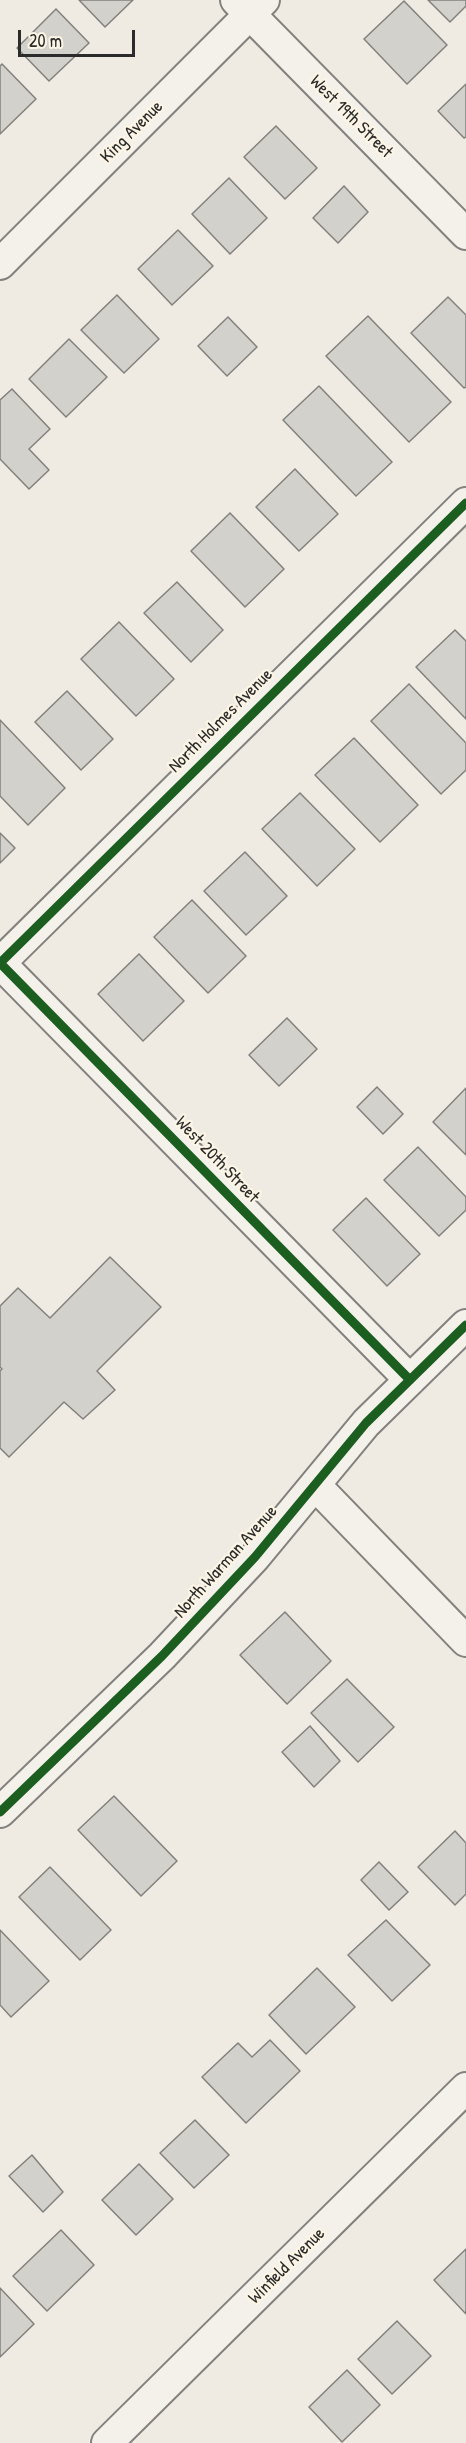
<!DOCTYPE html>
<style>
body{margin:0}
#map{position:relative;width:466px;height:2443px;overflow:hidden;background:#efebe3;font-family:"Patrick Hand",sans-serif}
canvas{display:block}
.scale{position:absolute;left:18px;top:30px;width:117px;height:27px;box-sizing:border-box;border:3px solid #2b2b2b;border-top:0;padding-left:8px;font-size:18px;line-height:21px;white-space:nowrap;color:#2b2b2b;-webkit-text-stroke:4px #fcf5e5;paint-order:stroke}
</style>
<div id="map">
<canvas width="466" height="2443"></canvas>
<div class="scale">20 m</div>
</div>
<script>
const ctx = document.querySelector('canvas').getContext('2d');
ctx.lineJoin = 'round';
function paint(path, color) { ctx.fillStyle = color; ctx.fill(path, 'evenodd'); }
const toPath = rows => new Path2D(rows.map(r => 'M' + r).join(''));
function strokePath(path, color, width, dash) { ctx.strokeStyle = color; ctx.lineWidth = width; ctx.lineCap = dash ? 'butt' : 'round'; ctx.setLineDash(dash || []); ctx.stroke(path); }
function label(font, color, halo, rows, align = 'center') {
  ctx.font = font + ' "Patrick Hand",sans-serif'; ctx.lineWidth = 4.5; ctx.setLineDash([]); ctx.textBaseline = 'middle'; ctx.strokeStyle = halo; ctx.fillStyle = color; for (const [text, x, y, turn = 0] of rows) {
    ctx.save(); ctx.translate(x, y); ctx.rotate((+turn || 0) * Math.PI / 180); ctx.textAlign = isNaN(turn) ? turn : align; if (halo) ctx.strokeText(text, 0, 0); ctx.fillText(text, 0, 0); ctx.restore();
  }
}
const building = toPath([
 [79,0,133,0,105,27,79,0],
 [428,0,466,0,466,6,450,22,428,0],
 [404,1,447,45,407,84,364,39,404,1],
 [56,9,89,43,49,81,17,48,56,9],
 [2,64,36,99,0,134,0,66,2,64],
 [466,84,466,137,464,138,438,111,466,84],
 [276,126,317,168,285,199,244,157,276,126],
 [229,178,267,218,230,254,192,214,229,178],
 [344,186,368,212,338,243,313,218,344,186],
 [178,230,213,266,172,305,138,269,178,230],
 [117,295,159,339,124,373,81,330,117,295],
 [448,297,466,315,466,387,464,388,411,333,448,297],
 [368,316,451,402,409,442,326,356,368,316],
 [228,317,257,347,227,376,198,346,228,317],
 [69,339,107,377,66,417,29,379,69,339],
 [319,386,392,462,356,496,283,420,319,386],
 [12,389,50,429,29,449,49,470,29,489,0,459,0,400,12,389],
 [295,469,338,514,299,551,256,507,295,469],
 [230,513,284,569,245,607,191,551,230,513],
 [177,582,223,630,191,662,144,613,177,582],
 [119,622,174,679,136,716,81,659,119,622],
 [455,630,466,641,466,719,416,667,455,630],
 [409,684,466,743,466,770,441,794,371,721,409,684],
 [67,691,113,739,81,770,35,722,67,691],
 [0,720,65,788,28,825,0,796,0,720],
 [354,738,418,805,380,842,315,775,354,738],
 [300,793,355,849,317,886,262,829,300,793],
 [0,833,15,848,0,863,0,833],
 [245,852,287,896,246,935,204,891,245,852],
 [192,900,246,956,208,993,154,937,192,900],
 [139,954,184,1001,143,1041,98,994,139,954],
 [287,1018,317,1049,279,1086,249,1055,287,1018],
 [377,1087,403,1114,383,1134,357,1107,377,1087],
 [466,1088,466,1155,433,1122,466,1088],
 [418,1147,466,1197,466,1210,439,1236,384,1180,418,1147],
 [366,1198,420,1254,387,1286,333,1230,366,1198],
 [110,1257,161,1307,97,1371,115,1390,83,1419,64,1402,9,1457,0,1448,0,1371,2,1369,0,1367,0,1306,18,1288,50,1318,110,1257],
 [285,1612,331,1661,287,1704,240,1655,285,1612],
 [347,1679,394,1727,358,1762,311,1713,347,1679],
 [310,1726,340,1761,314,1787,282,1752,310,1726],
 [114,1796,177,1861,141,1896,78,1830,114,1796],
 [455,1831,466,1843,466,1894,455,1905,418,1867,455,1831],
 [379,1862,408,1892,389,1910,361,1880,379,1862],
 [50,1867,111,1930,80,1960,19,1897,50,1867],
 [386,1920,430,1965,392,2001,348,1955,386,1920],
 [0,1930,49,1981,11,2017,0,2005,0,1930],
 [317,1968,355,2007,306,2054,269,2015,317,1968],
 [270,2040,300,2071,246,2123,202,2077,238,2043,252,2057,270,2040],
 [195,2120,229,2155,194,2188,160,2153,195,2120],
 [32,2155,63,2192,43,2212,9,2176,32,2155],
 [139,2164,173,2199,136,2235,102,2200,139,2164],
 [61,2230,94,2265,47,2311,13,2276,61,2230],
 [466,2249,466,2314,434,2280,466,2249],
 [0,2288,34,2324,0,2357,0,2288],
 [397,2321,431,2356,392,2394,358,2359,397,2321],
 [347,2370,380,2405,342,2442,309,2407,347,2370]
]);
paint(building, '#d3d1cb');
strokePath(building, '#83817e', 1.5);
const street = toPath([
 [236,0,466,234],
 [0,264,264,0],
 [0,963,466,503],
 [0,963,410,1380],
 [316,1486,466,1641],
 [0,1812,162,1656,255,1557,366,1423,466,1325],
 [107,2443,466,2088]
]);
strokePath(street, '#83817e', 34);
strokePath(street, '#f4f1eb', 30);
strokePath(toPath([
 [0,963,466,503],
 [0,963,410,1380],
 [0,1812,162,1656,255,1557,366,1423,466,1325]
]), '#1b5e20', 9);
label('18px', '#2b2b2b', '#fcf5e5', [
 ["West 19th Street",351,117,45],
 ["King Avenue",132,132,-45],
 ["North Holmes Avenue",221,721,-45],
 ["West 20th Street",217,1160,46],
 ["North Warman Avenue",226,1562,-48],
 ["Winfield Avenue",287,2266,-45]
]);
</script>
